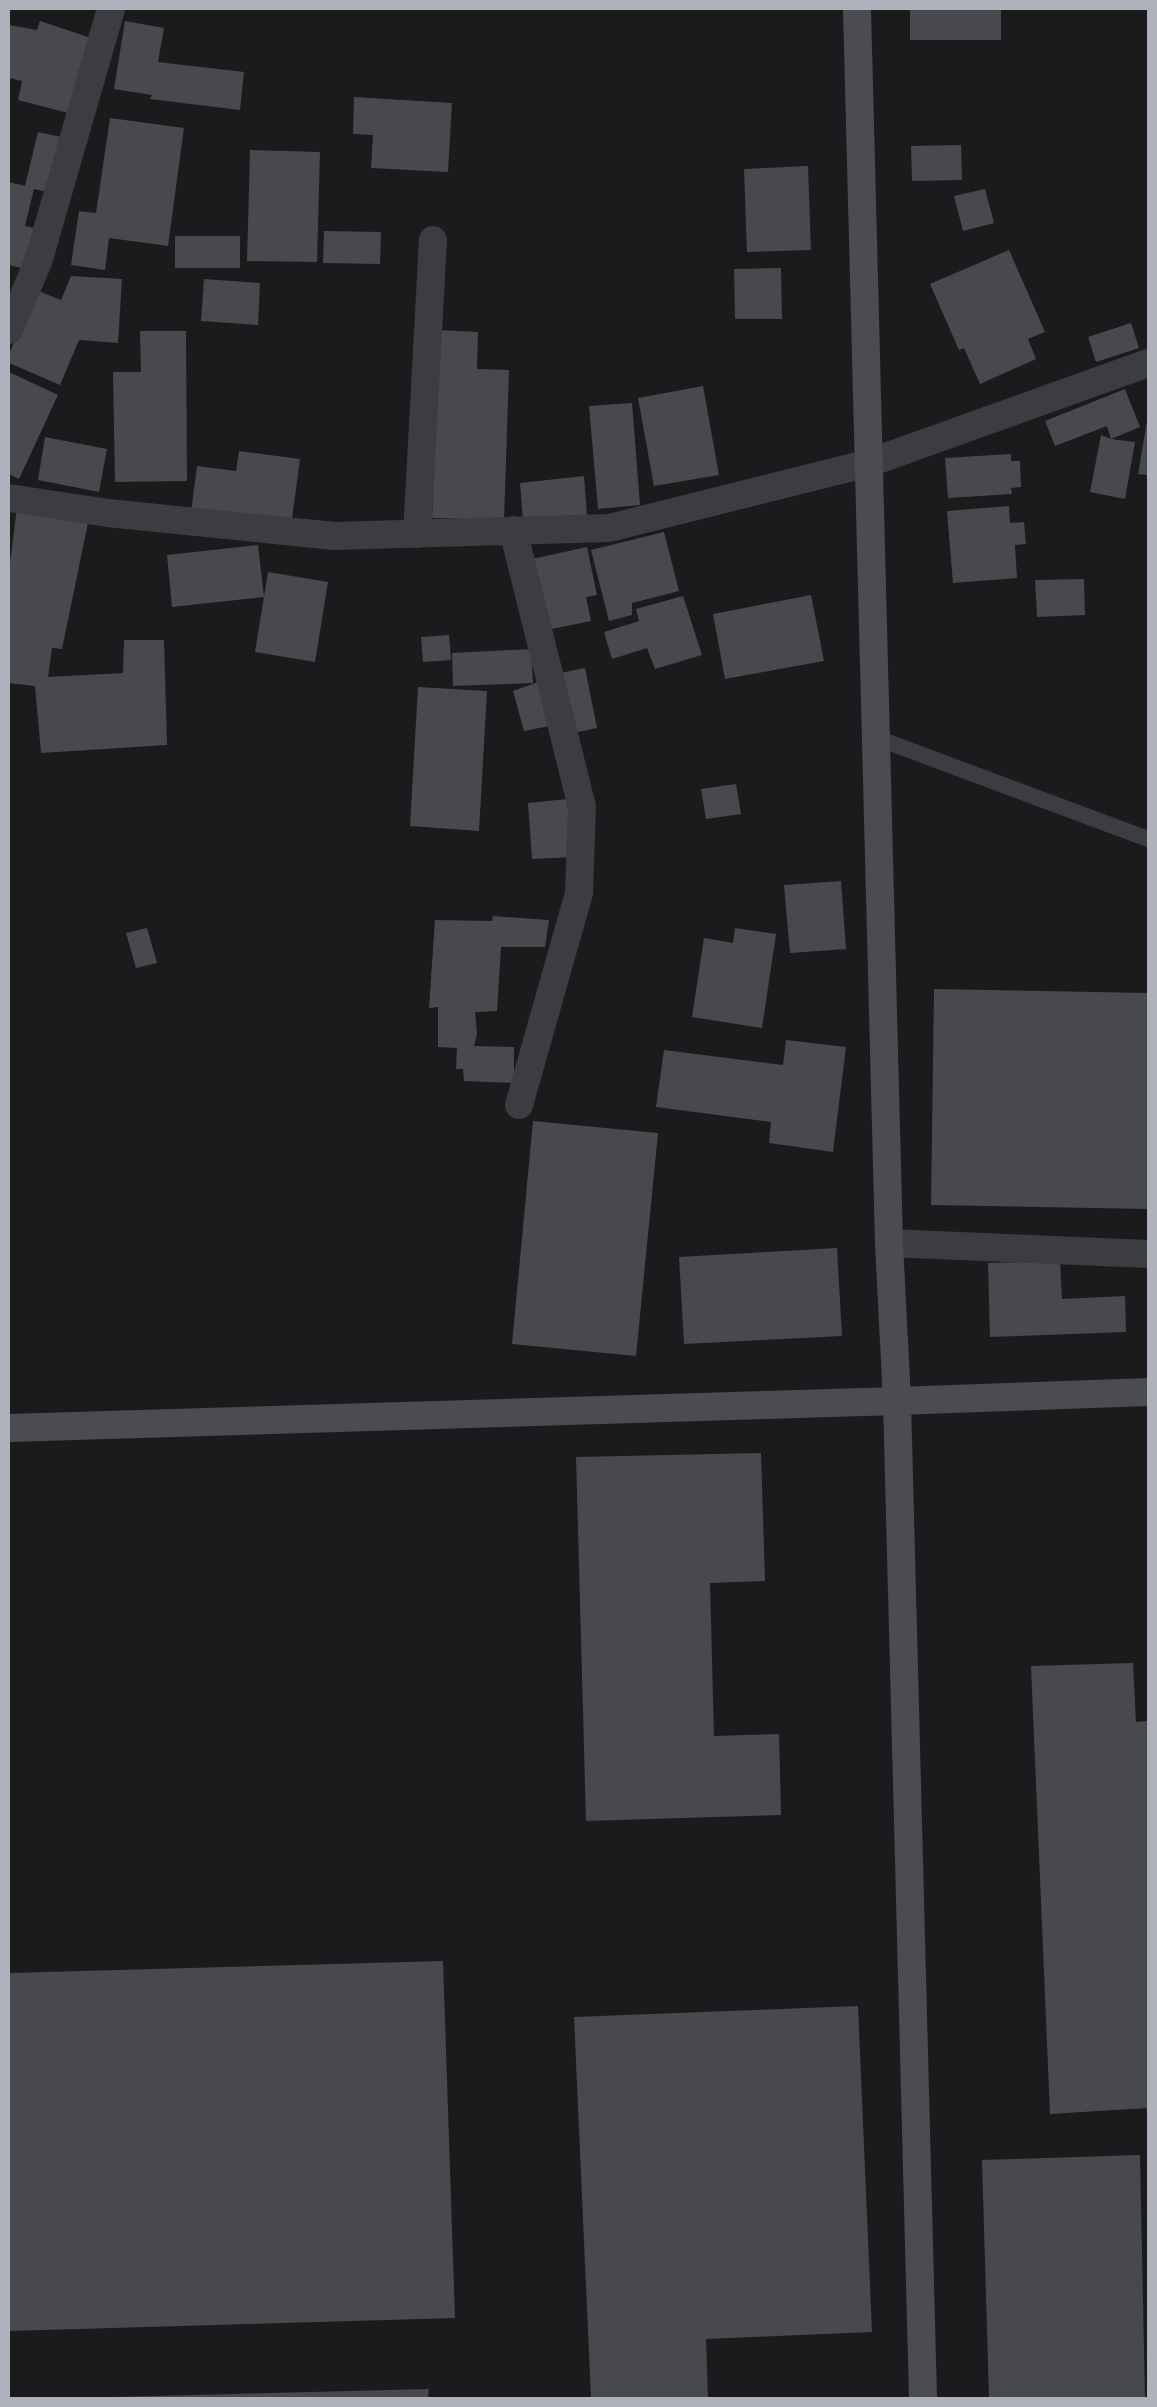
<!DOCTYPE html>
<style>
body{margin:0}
#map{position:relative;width:1157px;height:2407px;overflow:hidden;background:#1b1b1d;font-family:"PT Sans Narrow",sans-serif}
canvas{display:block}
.frame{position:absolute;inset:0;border:10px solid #aeb3bb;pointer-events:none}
</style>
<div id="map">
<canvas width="1157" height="2407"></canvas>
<div class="frame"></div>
</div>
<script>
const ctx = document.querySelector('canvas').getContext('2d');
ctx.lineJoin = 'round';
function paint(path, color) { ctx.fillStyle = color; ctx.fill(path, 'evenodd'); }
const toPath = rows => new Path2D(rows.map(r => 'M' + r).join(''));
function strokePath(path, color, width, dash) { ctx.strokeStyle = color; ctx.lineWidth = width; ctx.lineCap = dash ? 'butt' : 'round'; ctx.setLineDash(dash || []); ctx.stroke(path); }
paint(toPath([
 [910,9,1001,9,1001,40,910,40],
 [40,21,91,38,72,114,18,100,22,81,9,78,9,25,37,30],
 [125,21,164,28,158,62,244,72,240,110,150,99,152,95,114,89],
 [354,97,452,103,448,172,371,168,373,135,353,134],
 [110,118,184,128,168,246,109,238,105,270,71,265,79,211,96,213],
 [38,132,66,138,52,193,34,189,25,226,39,229,29,270,9,265,9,182,25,186],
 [961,145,962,180,912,181,911,146],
 [250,150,320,152,317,262,247,261],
 [808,166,811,250,747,252,744,169],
 [985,189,994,223,963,231,954,196],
 [324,231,381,232,380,264,323,263],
 [175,236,240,236,240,268,175,268],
 [1009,250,1045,332,1028,339,1036,359,980,384,964,348,959,350,930,284],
 [781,268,782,319,735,319,734,269],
 [71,276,122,279,118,343,79,340,60,385,9,363,9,354,36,290,61,300],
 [204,279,260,283,258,325,201,321],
 [1131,323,1139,348,1096,362,1088,337],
 [438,330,478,332,477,369,509,370,504,520,432,518],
 [140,331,186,331,187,481,115,482,113,372,141,372],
 [9,372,58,395,19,479,9,474],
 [703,386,719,475,654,486,638,398],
 [1125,389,1140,427,1111,439,1107,426,1055,446,1045,421],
 [632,403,640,505,598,509,589,406],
 [1147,421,1148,421,1148,475,1138,474],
 [1101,435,1111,439,1135,442,1125,499,1090,492],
 [45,437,107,449,99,492,38,480],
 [239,451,300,459,291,526,191,512,197,466,236,471],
 [1011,454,1011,461,1020,461,1021,487,1011,488,1012,494,948,498,945,458],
 [584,476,587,515,523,521,520,483],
 [1009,506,1010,523,1024,522,1026,544,1015,545,1017,578,953,583,947,511],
 [17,507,89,518,62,649,52,648,48,677,123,673,124,640,164,640,167,745,41,753,35,686,9,683,9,571],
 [664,532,679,591,632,603,632,615,609,621,591,550],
 [258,545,264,597,172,607,167,555],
 [587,547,597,595,586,597,591,621,547,630,532,559],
 [268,572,328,582,315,662,255,652],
 [1084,579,1085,615,1037,617,1035,580],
 [811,595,824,661,725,679,713,614],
 [683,596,702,655,655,669,647,648,612,659,604,632,639,621,636,609],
 [449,635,451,660,423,662,421,637],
 [531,649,533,683,453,686,452,653],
 [585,668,597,728,568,734,556,674],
 [541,681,554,725,524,731,513,691],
 [418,687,487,691,479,831,410,826],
 [736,784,741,814,706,819,701,789],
 [567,799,573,857,532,859,528,803],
 [841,881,846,949,790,953,784,885],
 [493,916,549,920,545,947,501,947,497,1011,475,1012,477,1034,474,1046,514,1047,514,1083,464,1081,463,1069,456,1069,457,1048,438,1047,438,1007,429,1008,435,920,492,921],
 [147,928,157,963,136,968,126,933],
 [735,928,776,934,762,1028,692,1017,704,938,733,943],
 [934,989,1148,993,1148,1209,931,1205],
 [786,1040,846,1047,833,1152,769,1143,771,1122,656,1107,664,1050,783,1065],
 [533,1121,658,1133,636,1356,512,1344],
 [837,1248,842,1336,684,1344,679,1257],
 [1060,1261,1062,1299,1125,1296,1126,1332,990,1337,988,1263],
 [761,1453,765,1581,710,1583,714,1736,779,1734,781,1815,586,1821,576,1457],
 [1133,1663,1136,1722,1148,1721,1148,2108,1050,2114,1031,1666],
 [443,1961,455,2318,9,2331,9,1973],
 [858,2006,872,2332,706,2339,708,2398,591,2398,574,2017],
 [1140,2155,1145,2398,989,2398,982,2160],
 [429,2389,428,2398,113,2398,113,2397]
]), '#48494d');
strokePath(toPath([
 [877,738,1148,839]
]), '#3c3d41', 16);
strokePath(toPath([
 [9,330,38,262,111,9],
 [9,498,108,513,334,536,609,528,869,463,1148,363],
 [513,530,582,807,579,893,519,1105],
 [417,534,433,240],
 [889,1243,1148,1254]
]), '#3c3d41', 28);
strokePath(toPath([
 [857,9,889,1243,897,1401,923,2398],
 [9,1428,897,1401,1148,1392]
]), '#4a4c51', 28);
</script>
